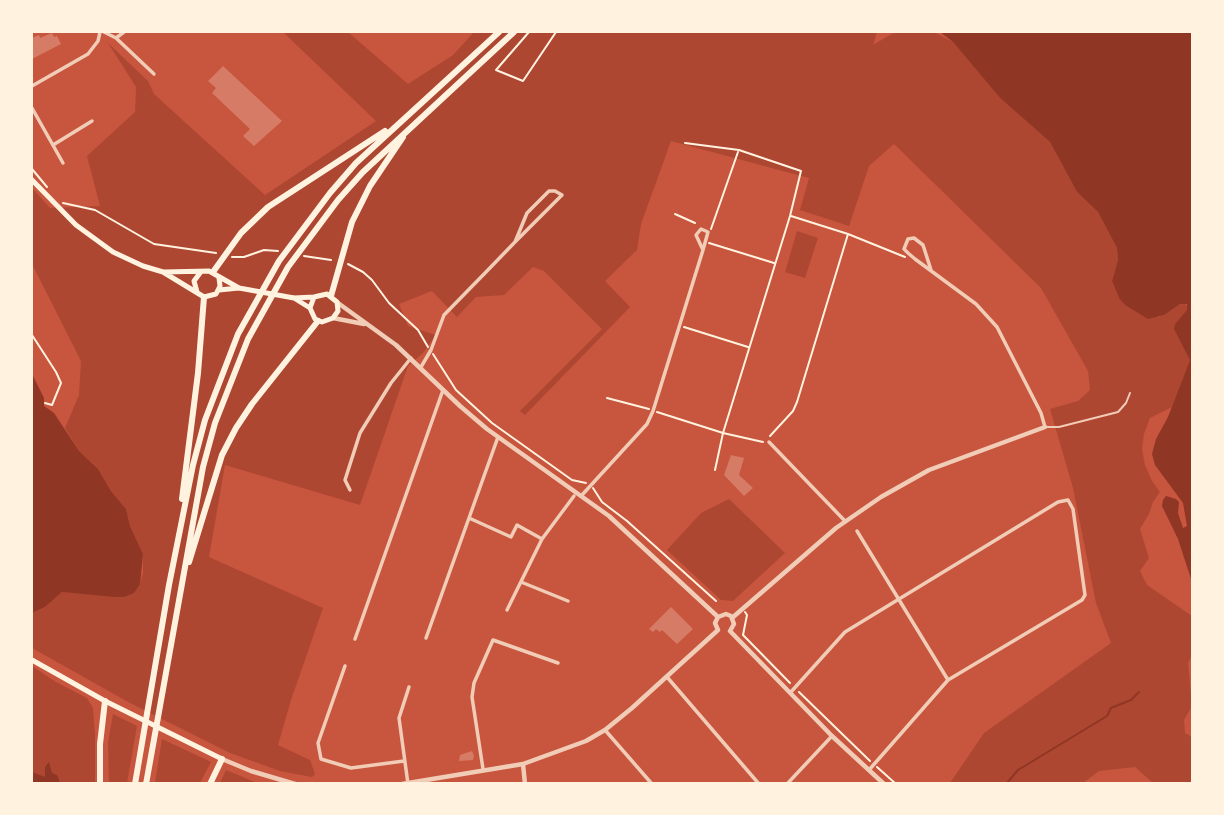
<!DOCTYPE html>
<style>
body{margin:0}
#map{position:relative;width:1224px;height:815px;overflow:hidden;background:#c8553d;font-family:"Fira Sans Condensed",sans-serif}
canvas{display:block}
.frame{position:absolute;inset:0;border:33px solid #fff3e0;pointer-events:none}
</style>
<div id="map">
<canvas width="1224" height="815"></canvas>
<div class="frame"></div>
</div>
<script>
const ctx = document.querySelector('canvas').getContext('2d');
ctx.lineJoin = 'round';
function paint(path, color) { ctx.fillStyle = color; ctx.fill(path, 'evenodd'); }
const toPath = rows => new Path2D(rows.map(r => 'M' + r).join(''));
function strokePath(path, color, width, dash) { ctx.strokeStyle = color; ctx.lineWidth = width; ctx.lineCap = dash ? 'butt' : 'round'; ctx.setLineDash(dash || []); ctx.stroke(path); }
paint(toPath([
 [283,32,348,32,408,84,453,55,474,32,877,32,873,45,895,32,934,32,953,42,1000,98,1050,142,1077,192,1098,212,1117,248,1118,260,1112,281,1119,298,1159,317,1180,304,1186,304,1188,310,1176,324,1190,360,1172,407,1150,418,1144,434,1142,449,1145,465,1152,481,1160,492,1153,502,1149,514,1140,529,1149,558,1140,571,1147,585,1192,616,1192,655,1188,663,1192,706,1184,720,1185,733,1192,737,1192,783,1153,783,1135,767,1099,771,1083,783,950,783,984,733,1111,643,1096,603,1073,488,1050,409,1078,401,1090,390,1088,371,1041,288,894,144,869,166,849,226,800,210,809,178,671,141,641,224,637,250,605,281,630,307,525,415,520,411,602,329,544,271,533,267,504,295,476,297,457,317,432,291,399,304,408,326,436,335,423,353,408,366,360,505,225,465,209,557,323,608,291,700,278,745,310,760,315,774,312,777,280,771,230,753,130,703,32,648,32,613,45,607,62,592,124,597,140,584,143,573,143,554,130,526,126,509,111,491,98,469,79,451,65,428,79,395,81,361,32,264,32,188,50,208,100,206,87,156,135,112,136,87,108,43,148,81,154,94,265,195,376,121],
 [797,231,818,238,805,278,785,272],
 [729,499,785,553,733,601,721,600,667,550,701,513],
 [32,666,56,682,87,698,93,708,95,735,95,783,32,783],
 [113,714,137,726,127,783,109,783,108,743],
 [162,739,211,762,200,783,155,783],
 [226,770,257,783,220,783]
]), '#ae4732');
paint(toPath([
 [940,32,1192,32,1192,582,1178,539,1162,506,1163,500,1166,496,1176,499,1179,502,1178,513,1183,528,1187,526,1183,503,1155,465,1152,454,1156,439,1168,417,1190,360,1174,329,1175,324,1187,310,1187,304,1180,304,1164,315,1148,319,1125,305,1119,298,1112,281,1118,260,1117,248,1098,212,1077,192,1050,142,1000,98,953,42],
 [32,374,44,398,44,406,54,413,79,451,98,469,111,491,126,509,130,526,143,554,140,584,134,593,124,597,114,597,62,592,45,607,32,613],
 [49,762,52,773,57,775,60,783,32,783,32,772,45,777,45,767]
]), '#8f3625');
strokePath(toPath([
 [1006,784,1018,770,1107,716,1111,708,1131,700,1139,692]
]), '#8f3625', 2);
paint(toPath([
 [52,33,54,37,57,36,61,44,32,59,32,38,39,35,40,38],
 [223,66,282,121,254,146,243,136,250,129,212,93,216,88,208,81],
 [731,455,744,458,739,475,753,488,744,496,724,475],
 [671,607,693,629,677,644,662,630,660,632,656,629,653,632,649,629],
 [472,751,474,756,473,760,459,761,460,755]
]), '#d67c66');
strokePath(toPath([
 [529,32,496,70,523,81,556,32],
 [685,143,739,150,801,171,790,216,723,433,715,470],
 [32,169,47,187],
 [63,203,95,210,154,244,216,253],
 [675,214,695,223],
 [791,216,848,234,905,257],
 [711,229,738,152],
 [709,243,774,263],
 [304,256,331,260],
 [232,257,244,257,264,250,278,251],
 [348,264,363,272,372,280,389,303,418,330,428,347],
 [684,327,748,347],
 [32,335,56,372,61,383,52,405,45,403],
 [433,354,456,390,492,423,572,480,586,483],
 [607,398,649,409],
 [657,412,723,433,763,442],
 [770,436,793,411,797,402,848,234],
 [593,488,602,502,627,521,716,601],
 [745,612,747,615,743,635,790,683],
 [799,692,870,761],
 [877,767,896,784]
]), '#fff3e0', 2);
strokePath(toPath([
 [1046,427,1059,427,1118,412,1126,403,1130,393]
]), '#f1ccb7', 2);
strokePath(toPath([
 [104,32,116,38,154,74],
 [116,38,124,32],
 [32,86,88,54,98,41,100,32],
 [32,108,63,163],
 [53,145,92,121],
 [931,270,923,245,914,238,908,239,904,249,908,253,915,259,976,304,997,327,1041,413,1045,427],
 [421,367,431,350,444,315,486,272,515,242,562,195,555,191,549,191,527,213,515,242],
 [769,442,845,521],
 [350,490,345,480,360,433,391,383,411,358],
 [582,495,647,424,653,411,703,250,696,235,701,229,708,232,703,250],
 [469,518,511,537,517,525,542,539],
 [857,531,948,680],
 [521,582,568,601],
 [507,610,542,539,574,496],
 [426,638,498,437],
 [355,639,443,390],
 [345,666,318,743,321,759,351,768,404,761],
 [667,677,759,784],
 [790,693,845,632,1058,502,1068,500,1073,509,1085,595,1082,600,948,680,869,770],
 [605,730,652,784],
 [483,769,472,697,474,683,493,640,558,663],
 [408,784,399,718,409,687],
 [787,784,832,736]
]), '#f1ccb7', 3.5);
strokePath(toPath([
 [338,303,396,345,460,406,487,429,609,516,718,617],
 [333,318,364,324],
 [718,617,726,614,731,616,734,624,730,631],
 [718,617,715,623,718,630],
 [732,618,836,528,881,497,929,470,1045,427],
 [730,631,832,736,884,784],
 [222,759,251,771,295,784],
 [523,764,525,784],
 [402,784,523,764,586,741,605,730,632,708,718,630]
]), '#f1ccb7', 4.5);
strokePath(toPath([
 [32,180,76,225,113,252,143,266,163,272,204,297,216,294,220,286,219,278],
 [164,272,209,271,239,288],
 [219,290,239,288,294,298,314,297,327,294,337,302,338,311,333,318,322,322,315,319,310,308,314,297],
 [197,292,194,281,200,273],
 [294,298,310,308]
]), '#fff3e0', 5);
strokePath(toPath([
 [32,660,105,701,222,759]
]), '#fff3e0', 5);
strokePath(toPath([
 [213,272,241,233,268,207,385,131],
 [331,296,352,222,370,186,403,137],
 [182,499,198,373,204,297],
 [189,562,222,455,236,428,252,404,318,321],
 [100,784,100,744,105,701],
 [135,784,169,585,193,465,205,420,238,334,279,261,330,193,356,163,499,32],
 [146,784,203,467,215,423,248,339,288,267,338,200,363,172,514,32],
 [210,784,222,759]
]), '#fff3e0', 6);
</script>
